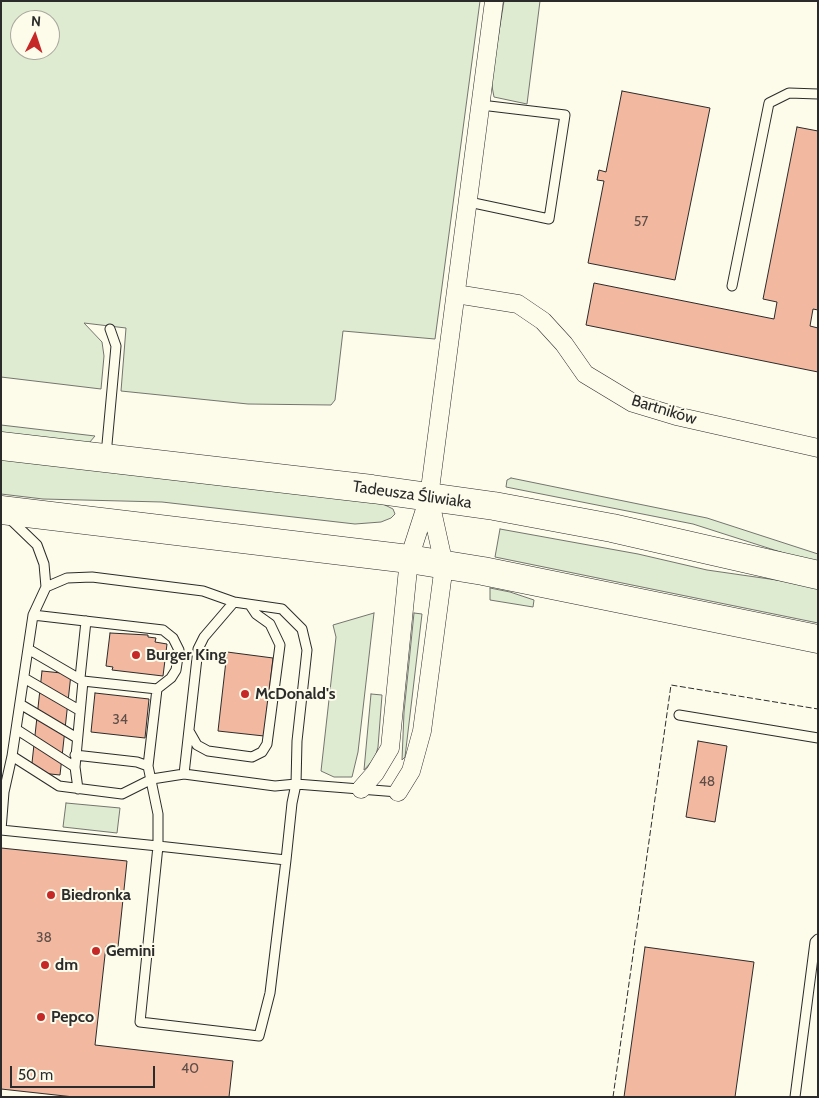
<!DOCTYPE html>
<meta charset="utf-8">
<style>
body{margin:0}
#map{position:relative;width:819px;height:1098px;overflow:hidden;background:#fdfbea;font-family:Cabin,sans-serif}
canvas{display:block}
.frame{position:absolute;inset:0;border:2px solid #2b2b2b;pointer-events:none}
.north{position:absolute;left:10px;top:10px;width:50px;height:50px;box-sizing:border-box;background:#fdfbea;border:1px solid #a9a89e;border-radius:50%;rotate:4deg;font-size:14px;font-weight:700;line-height:20px;text-align:center;color:#2b2b2b}
.north::after{content:'';display:block;margin:auto;width:18px;height:22px;background:#c62828;clip-path:polygon(50% 0,100% 100%,50% 72%,0 100%)}
.scale{position:absolute;left:10px;top:1066px;width:145px;height:22px;box-sizing:border-box;border:2px solid #2b2b2b;border-top:0;padding-left:6px;font-size:15px;line-height:18px;white-space:nowrap;color:#2b2b2b;-webkit-text-stroke:4px #fdfbea;paint-order:stroke}
</style>
<div id="map">
<canvas width="819" height="1098"></canvas>
<div class="frame"></div>
<div class="north">N</div>
<div class="scale">50 m</div>
</div>
<script>
const ctx = document.querySelector('canvas').getContext('2d');
ctx.lineJoin = 'round';
function paint(path, color) { ctx.fillStyle = color; ctx.fill(path, 'evenodd'); }
const toPath = rows => new Path2D(rows.map(r => 'M' + r).join(''));
function strokePath(path, color, width, dash) { ctx.strokeStyle = color; ctx.lineWidth = width; ctx.lineCap = dash ? 'butt' : 'round'; ctx.setLineDash(dash || []); ctx.stroke(path); }
function label(font, color, halo, rows, align = 'center') {
  ctx.font = font + ' Cabin,sans-serif'; ctx.lineWidth = 4; ctx.setLineDash([]); ctx.textBaseline = 'middle'; ctx.strokeStyle = halo; ctx.fillStyle = color; for (const [text, x, y, turn = 0] of rows) {
    ctx.save(); ctx.translate(x, y); ctx.rotate((+turn || 0) * Math.PI / 180); ctx.textAlign = isNaN(turn) ? turn : align; if (halo) ctx.strokeText(text, 0, 0); ctx.fillText(text, 0, 0); ctx.restore();
  }
}
const green = toPath([
 [1,1,480,1,435,339,343,331,335,400,331,405,248,404,121,391,126,328,84,323,102,342,104,356,101,389,1,377,1,1],
 [20,20,50,20,50,50,20,50,20,20],
 [504,1,540,1,527,104,494,97,491,81,504,1],
 [1,425,95,436,89,443,1,435,1,425],
 [1,456,381,503,393,509,395,514,391,518,381,522,355,524,162,502,43,499,1,494,1,456],
 [511,478,707,518,818,554,818,564,693,524,506,487,507,480,511,478],
 [500,529,638,554,707,570,818,586,818,623,495,557,500,529],
 [490,588,510,592,534,600,533,607,490,600,490,588],
 [374,613,358,752,352,777,334,777,321,771,336,637,333,625,374,613],
 [414,613,422,614,405,757,402,760,404,712,414,613],
 [371,694,382,695,378,747,375,758,364,770,371,694],
 [66,803,120,808,117,833,63,827,66,803]
]);
paint(green, '#deebd1');
strokePath(green, '#74746e', 1);
const building = toPath([
 [622,91,710,108,675,280,588,263,604,181,597,180,599,170,606,172,622,91],
 [797,127,818,131,818,310,813,309,810,326,818,328,818,372,586,325,594,283,774,319,777,302,763,299,797,127],
 [110,633,148,635,148,637,156,638,155,642,167,644,163,676,112,670,113,667,106,666,110,633],
 [227,652,273,658,264,736,218,731,227,652],
 [42,671,71,674,60,775,31,772,42,671],
 [95,693,149,699,145,738,91,732,95,693],
 [698,741,727,746,715,822,686,817,698,741],
 [1,848,127,861,118,947,106,946,95,1045,233,1061,229,1097,74,1097,1,1089,1,848],
 [645,947,754,962,735,1097,624,1097,645,947]
]);
paint(building, '#f2b8a0');
strokePath(building, '#2b2b2b', 1);
const service = toPath([
 [469,202,549,219,565,115,481,105],
 [732,286,769,103,789,93,818,94],
 [106,455,116,346,110,329],
 [9,518,37,545,44,564,46,587,33,615,12,756,59,786,122,794,152,779,184,774,275,786,296,784,398,792],
 [46,587,67,578,92,577,203,591,234,602],
 [28,649,83,681,75,767,78,789],
 [24,678,79,710],
 [80,678,86,621],
 [83,681,157,689],
 [20,704,77,738],
 [679,715,818,738],
 [16,729,75,767],
 [189,731,197,745,208,751,252,757,262,752,267,744,280,645,270,624,256,614,250,605],
 [75,755,137,762,148,766],
 [12,756,4,792,1,830,158,846,286,860,270,993,259,1036,140,1022,158,846,158,814,148,766,157,689,171,678,176,670,179,650,173,638,163,630,33,615],
 [184,774,198,649,204,637,234,602,282,609,302,629,307,650,297,741,296,784,292,803,286,860],
 [795,1097,815,942,818,939]
]);
const minor = toPath([
 [456,294,518,304,543,321,564,344,585,374,633,403,676,416,818,448],
 [361,789,375,773,390,748,409,559,429,497,494,1],
 [398,792,411,771,422,731,444,565,429,497]
]);
const primary = toPath([
 [1,446,372,489,494,506,612,528,818,575],
 [1,510,409,559,483,571,818,639]
]);
strokePath(service, '#2b2b2b', 11);
strokePath(minor, '#2b2b2b', 19);
strokePath(primary, '#2b2b2b', 29);
strokePath(service, '#fdfbea', 9);
strokePath(minor, '#fdfbea', 18);
strokePath(primary, '#fdfbea', 28);
strokePath(toPath([
 [613,1097,671,685,818,709]
]), '#2b2b2b', 1, [6, 2.5]);
for (const [x, y, r, color] of [
 [136,655,5,"#c62828"],
 [245,694,5,"#c62828"],
 [51,895,5,"#c62828"],
 [96,951,5,"#c62828"],
 [45,965,5,"#c62828"],
 [41,1017,5,"#c62828"]
]) { const dot = new Path2D(); dot.arc(x, y, r, 0, 2 * Math.PI); ctx.fillStyle = color; ctx.fill(dot); strokePath(dot, '#fdfbea', 2); }
label('14px', '#5d4e48', null, [
 ["57",641,222],
 ["34",120,720],
 ["48",707,782],
 ["38",44,938],
 ["40",190,1069]
]);
label('16px', '#2b2b2b', '#fdfbea', [
 ["Bartników",664,410,17],
 ["Tadeusza Śliwiaka",412,495,8]
]);
label('bold 16px', '#2b2b2b', '#fdfbea', [
 ["Burger King",146,655],
 ["McDonald's",255,694],
 ["Biedronka",61,895],
 ["Gemini",106,951],
 ["dm",55,965],
 ["Pepco",51,1017]
], 'left');
</script>
